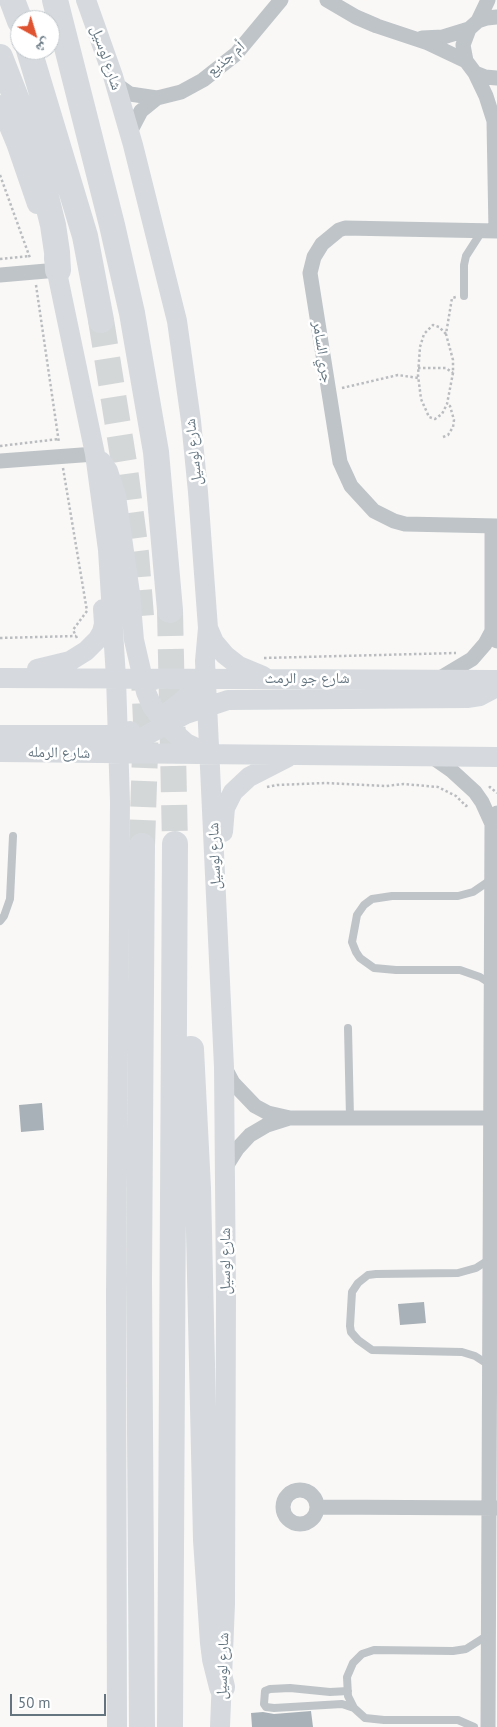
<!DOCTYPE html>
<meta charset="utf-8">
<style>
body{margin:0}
#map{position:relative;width:497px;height:1727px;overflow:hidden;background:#f9f8f6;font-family:"PT Sans","Noto Naskh Arabic",sans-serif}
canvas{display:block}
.north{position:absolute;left:10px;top:10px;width:50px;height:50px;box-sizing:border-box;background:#fff;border:1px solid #c1c8cc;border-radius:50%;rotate:141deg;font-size:14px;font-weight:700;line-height:20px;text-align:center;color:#647580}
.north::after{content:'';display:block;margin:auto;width:18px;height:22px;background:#df5330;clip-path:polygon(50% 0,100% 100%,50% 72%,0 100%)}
.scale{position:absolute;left:10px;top:1694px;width:96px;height:22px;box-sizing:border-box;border:2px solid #647580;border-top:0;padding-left:6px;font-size:15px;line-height:18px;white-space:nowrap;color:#647580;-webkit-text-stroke:4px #fff;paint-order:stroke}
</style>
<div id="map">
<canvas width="497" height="1727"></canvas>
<div class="north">ش</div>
<div class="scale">50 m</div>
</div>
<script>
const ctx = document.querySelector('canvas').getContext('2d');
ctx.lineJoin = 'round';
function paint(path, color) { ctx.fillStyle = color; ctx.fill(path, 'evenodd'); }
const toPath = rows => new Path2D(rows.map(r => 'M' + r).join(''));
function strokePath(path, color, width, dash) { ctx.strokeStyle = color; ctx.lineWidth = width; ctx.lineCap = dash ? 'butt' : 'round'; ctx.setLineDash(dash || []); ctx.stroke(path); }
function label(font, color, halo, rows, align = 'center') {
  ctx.font = font + ' "PT Sans","Noto Naskh Arabic",sans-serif'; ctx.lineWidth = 5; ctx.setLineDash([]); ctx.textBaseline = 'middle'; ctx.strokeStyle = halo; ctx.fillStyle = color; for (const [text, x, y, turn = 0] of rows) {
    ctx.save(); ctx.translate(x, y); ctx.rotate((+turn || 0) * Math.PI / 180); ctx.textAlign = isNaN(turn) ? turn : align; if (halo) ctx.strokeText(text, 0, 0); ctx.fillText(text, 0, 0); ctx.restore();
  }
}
paint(toPath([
 [42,1103,44,1130,21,1132,19,1105],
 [424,1302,426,1323,400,1325,398,1304],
 [311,1711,313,1727,252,1727,251,1713,263,1712,274,1714]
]), '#a8b1b7');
strokePath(toPath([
 [101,320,125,469,136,553,141,616],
 [170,610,175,844],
 [142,846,146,722,144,678]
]), '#d4d7d8', 26, [26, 13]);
strokePath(toPath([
 [0,175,30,258],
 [0,259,29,256],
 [36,285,59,443],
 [446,334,439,327,433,325,424,334,420,347,418,375,421,399,429,417,435,419,442,414,447,404,453,373,453,360,446,334,452,298,456,297],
 [418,368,446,368,453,373],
 [342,388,398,375,418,378],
 [443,437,448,435,453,427,454,420,450,406,447,404],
 [0,446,59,439],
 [63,468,87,611,73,630,77,638],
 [0,638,76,636],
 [264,658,456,653],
 [267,787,277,785,325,783,386,786,404,784,438,787,456,796,466,806,469,804],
 [489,788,490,787,497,793]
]), '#babdc0', 2.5, [2.5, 2.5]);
strokePath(toPath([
 [464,296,464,265,466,256,482,231],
 [0,921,4,916,10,899,13,836],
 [491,984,480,977,460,970,396,970,374,968,360,958,356,952,352,942,357,915,364,905,372,899,392,896,458,896,473,892,492,879],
 [348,1028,350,1118],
 [489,1365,475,1356,462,1352,372,1350,358,1340,351,1332,350,1326,352,1292,358,1283,368,1275,376,1274,458,1273,476,1268,490,1259],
 [348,1691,330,1692,290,1688,270,1689,265,1691,264,1704,266,1707,274,1708,342,1704,354,1708],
 [474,1727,458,1720,384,1720,365,1718,354,1708,348,1696,347,1677,353,1663,362,1654,374,1650,453,1651,466,1649,488,1635]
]), '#bfc4c8', 8);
strokePath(toPath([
 [327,0,356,17,377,26,428,43,466,61],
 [497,17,487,18,478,21,469,29,463,45,466,61,475,73,485,77,497,78],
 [478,21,488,0],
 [422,38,443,37,469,29],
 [475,73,486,96,494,121,496,231],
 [116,84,130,94,157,98],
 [132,137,131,130,141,111,157,98,181,92,203,80,236,54,281,0],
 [497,231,345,228,339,230,322,244,314,257,310,273,340,462,351,486,374,511,394,521,405,524,497,526],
 [0,275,58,270],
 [0,461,95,454],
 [492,526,492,631,497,641],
 [437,680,472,659,485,644,492,631],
 [431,756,451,770,475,792,482,802,492,824],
 [225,1068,233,1083,255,1106,268,1113,290,1118,497,1118],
 [225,1168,237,1149,250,1135,267,1125,289,1118],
 '283 1507a17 17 0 1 1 34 0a17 17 0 1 1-34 0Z',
 [317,1507,497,1508],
 [488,1727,492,824,497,813]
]), '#bfc4c8', 15);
strokePath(toPath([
 [86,0,113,76,133,145,177,321,191,421,198,492,208,628,205,661,224,1067,226,1296,225,1604,220,1727],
 [0,105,16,143,37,204],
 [54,258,95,454,108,550,116,678,120,802,116,1293,117,1727],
 [101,461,108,471,116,496,130,593,134,640,146,692,152,706,166,725,186,743,205,752],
 [208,628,214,642,225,655,239,666,263,676],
 [37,669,70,661,86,651,98,639,102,632,104,624,103,609],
 [0,678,497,680],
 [161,717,180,703,206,679],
 [0,735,107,735,130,731],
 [0,752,497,757],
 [118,753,149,734,186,714,228,700,467,698,480,696,497,687],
 [223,832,225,808,233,792,249,777,288,757]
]), '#d6dade', 20);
strokePath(toPath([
 [12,0,20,21],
 [55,0,112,225,132,313,156,452,170,610],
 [29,50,85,236,101,320],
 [0,57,25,121,36,156,53,225,57,252,58,270],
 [191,1049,198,1188,206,1540,213,1643,215,1659,222,1687],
 [142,1727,139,1280,142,846],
 [170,1727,175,844]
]), '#d6dade', 26);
label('15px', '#647580', '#fff', [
 ["شارع لوسيل",106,58,71],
 ["أم جذيع",226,59,-41],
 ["جري السامر",322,352,81],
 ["شارع لوسيل",194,452,-96],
 ["شارع جو الرمث",307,679],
 ["شارع الرمله",59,753,1],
 ["شارع لوسيل",215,856,-92],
 ["شارع لوسيل",226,1261,-90],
 ["شارع لوسيل",223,1666,-88]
]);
</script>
